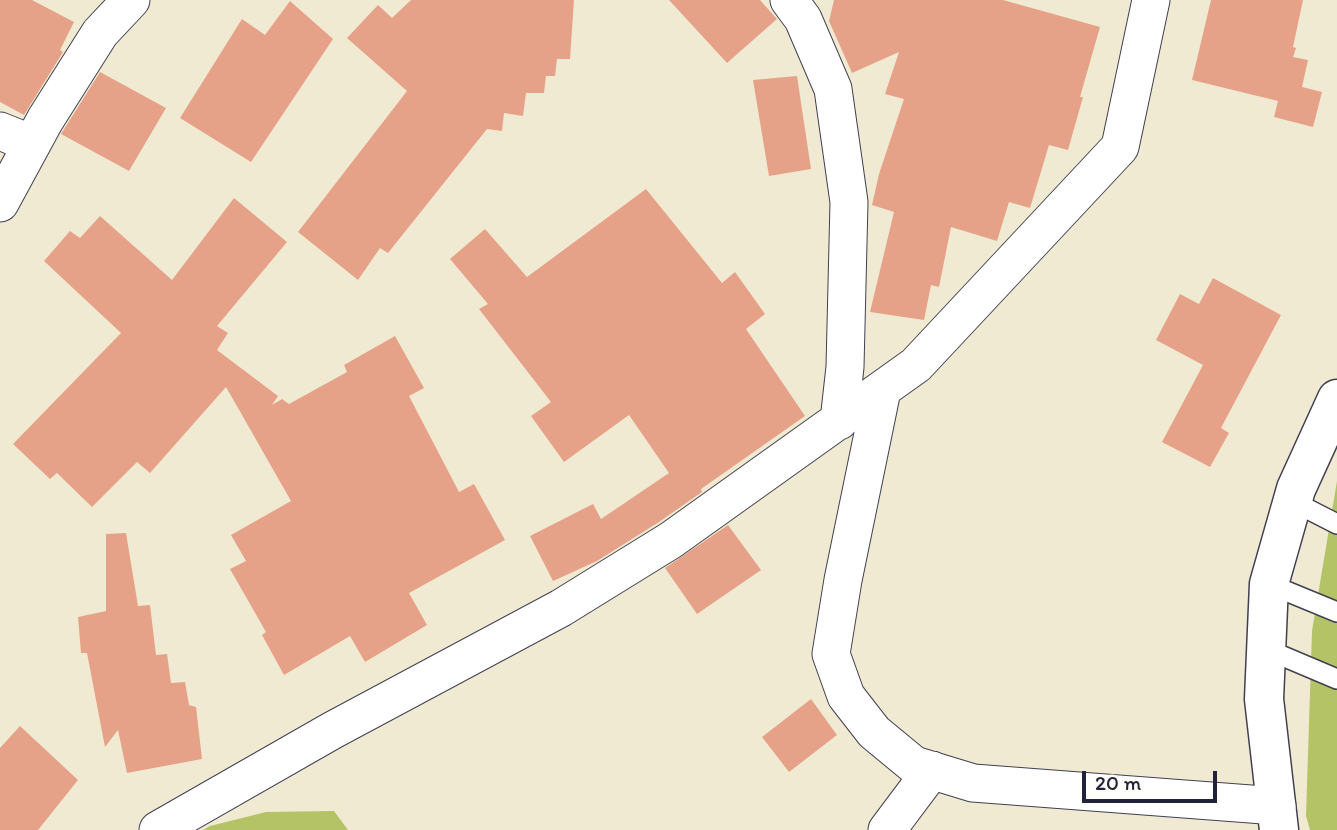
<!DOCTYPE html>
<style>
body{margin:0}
#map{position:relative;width:1337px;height:830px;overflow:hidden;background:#f1ead2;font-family:Itim,sans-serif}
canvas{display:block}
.scale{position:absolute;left:1082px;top:771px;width:135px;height:32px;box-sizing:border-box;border:4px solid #22223b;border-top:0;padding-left:9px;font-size:21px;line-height:24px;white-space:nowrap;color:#22223b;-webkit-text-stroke:5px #fdfcf7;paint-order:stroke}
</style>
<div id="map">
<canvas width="1337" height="830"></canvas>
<div class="scale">20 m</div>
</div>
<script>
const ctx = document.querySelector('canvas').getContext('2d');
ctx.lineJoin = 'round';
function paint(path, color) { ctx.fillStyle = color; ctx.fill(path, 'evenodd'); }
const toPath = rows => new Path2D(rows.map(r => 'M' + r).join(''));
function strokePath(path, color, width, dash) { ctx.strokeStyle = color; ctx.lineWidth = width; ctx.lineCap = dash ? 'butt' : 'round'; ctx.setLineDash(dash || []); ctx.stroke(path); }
paint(toPath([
 [1337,481,1337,830,1310,830,1306,816,1312,631],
 [334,811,348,830,203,830,210,826,266,812]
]), '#b3c365');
paint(toPath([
 [0,0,32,0,74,22,60,50,63,52,24,115,0,102],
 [411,0,574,0,570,59,557,59,555,76,546,76,544,93,526,93,523,116,504,113,502,131,487,129,388,253,380,248,358,280,298,232,407,91,347,38,378,5,392,18],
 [669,0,760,0,777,19,727,63],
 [834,0,1003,0,1100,27,1080,97,1083,97,1068,150,1049,145,1030,208,1009,202,997,241,951,227,939,287,931,285,924,320,870,312,894,212,872,205,879,174,904,99,885,94,899,52,852,73,829,21],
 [1211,0,1303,0,1293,47,1296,48,1293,57,1308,60,1302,87,1322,92,1313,127,1274,117,1278,101,1192,80],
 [290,1,333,39,251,162,180,118,242,19,265,35],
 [100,72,166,108,129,171,61,134],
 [797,76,811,169,769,176,753,80],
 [646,189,722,283,735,272,765,314,746,329,805,416,701,489,702,492,659,522,597,561,553,581,530,536,593,504,601,519,669,473,629,415,564,462,531,416,551,402,479,309,488,304,450,259,485,229,527,277],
 [234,198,287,242,217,326,228,333,217,350,278,396,272,405,282,399,289,404,347,372,344,365,395,336,424,388,409,396,459,492,474,484,505,540,409,593,427,625,365,662,350,636,284,675,262,635,266,632,230,569,246,561,231,535,291,501,226,387,150,473,137,462,92,507,57,473,50,479,13,444,121,333,44,261,70,231,80,238,100,216,172,280],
 [1213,278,1281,315,1221,428,1229,433,1210,467,1162,442,1203,365,1156,340,1180,294,1199,304],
 [728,525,761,570,697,614,665,568],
 [126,533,138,606,150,605,156,655,167,654,171,683,185,682,189,705,196,707,202,759,127,773,118,730,105,747,87,653,81,653,78,617,106,611,106,534],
 [811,699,837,735,789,772,762,737],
 [20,726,78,780,38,830,0,830,0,748]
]), '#e6a288');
const lane = toPath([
 [1292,501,1337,524],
 [1269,584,1337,612],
 [1266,649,1337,679]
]);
const street = toPath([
 [789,0,803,19,833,89,849,202,845,367,839,421],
 [0,131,32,144],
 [0,203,45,120,100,33,131,0],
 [882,390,843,580,831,654,846,696,874,732,914,765,973,783,1277,806],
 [158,830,333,730,561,608,671,540,916,365,1120,147,1151,0],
 [887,830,932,770]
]);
const secondary = toPath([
 [1279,830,1264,699,1269,584,1296,489,1337,399]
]);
strokePath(lane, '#414052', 22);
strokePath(street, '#414052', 39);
strokePath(secondary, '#414052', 41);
strokePath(lane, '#fff', 19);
strokePath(street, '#fff', 37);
strokePath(secondary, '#fff', 38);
</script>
